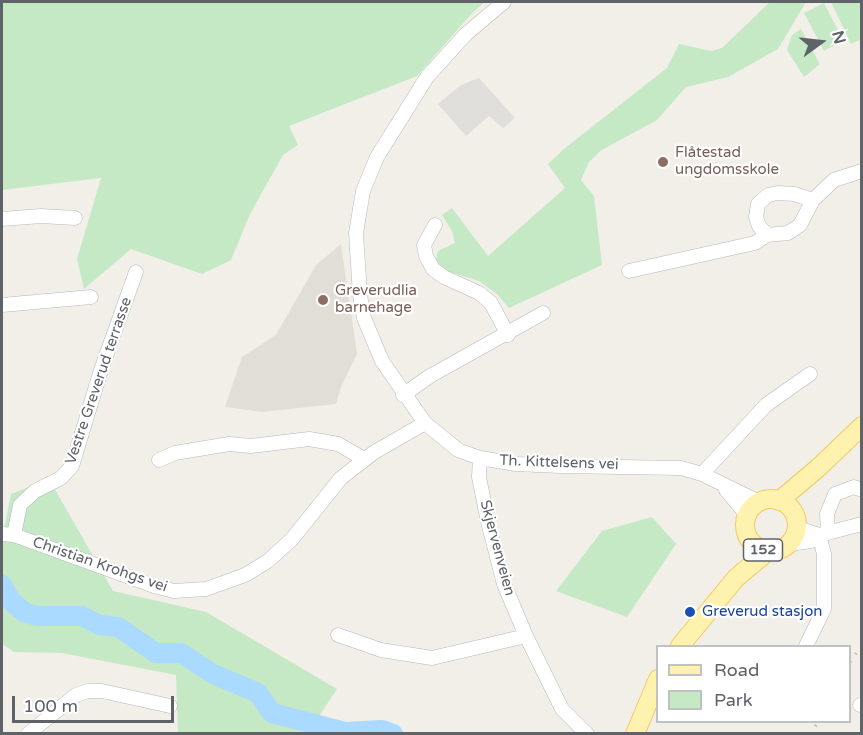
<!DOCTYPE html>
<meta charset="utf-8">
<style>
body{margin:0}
#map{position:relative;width:863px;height:735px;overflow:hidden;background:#f1efe8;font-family:"Varela Round",sans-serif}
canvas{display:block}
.frame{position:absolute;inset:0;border:3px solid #5f6368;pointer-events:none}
.legend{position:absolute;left:656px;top:645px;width:195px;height:78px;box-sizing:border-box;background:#fff;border:2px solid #bfc1c3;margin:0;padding:8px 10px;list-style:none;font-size:18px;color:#5f6368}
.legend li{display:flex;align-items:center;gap:12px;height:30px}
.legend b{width:30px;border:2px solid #bfc1c3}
.north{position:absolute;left:791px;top:12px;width:60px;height:60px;-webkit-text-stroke:4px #fff;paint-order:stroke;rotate:75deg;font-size:16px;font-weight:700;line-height:24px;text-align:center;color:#5f6368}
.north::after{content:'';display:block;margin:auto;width:21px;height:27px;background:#5f6368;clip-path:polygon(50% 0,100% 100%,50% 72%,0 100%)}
.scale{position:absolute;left:12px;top:696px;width:162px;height:27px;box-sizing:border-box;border:3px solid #5f6368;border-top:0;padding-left:8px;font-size:18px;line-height:21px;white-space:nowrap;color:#5f6368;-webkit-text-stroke:4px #fff;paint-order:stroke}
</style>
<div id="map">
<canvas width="863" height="735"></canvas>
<div class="frame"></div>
<ul class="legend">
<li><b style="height:8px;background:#fff2af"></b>Road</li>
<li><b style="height:16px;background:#c5e8c5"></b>Park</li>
</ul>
<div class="north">N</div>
<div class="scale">100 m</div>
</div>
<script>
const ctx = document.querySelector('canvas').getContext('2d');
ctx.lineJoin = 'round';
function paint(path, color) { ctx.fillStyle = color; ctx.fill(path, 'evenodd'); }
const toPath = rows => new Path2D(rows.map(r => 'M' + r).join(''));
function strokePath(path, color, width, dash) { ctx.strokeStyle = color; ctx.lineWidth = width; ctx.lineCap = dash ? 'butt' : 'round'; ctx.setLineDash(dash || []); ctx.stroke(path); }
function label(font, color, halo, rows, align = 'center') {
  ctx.font = font + ' "Varela Round",sans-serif'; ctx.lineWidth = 4.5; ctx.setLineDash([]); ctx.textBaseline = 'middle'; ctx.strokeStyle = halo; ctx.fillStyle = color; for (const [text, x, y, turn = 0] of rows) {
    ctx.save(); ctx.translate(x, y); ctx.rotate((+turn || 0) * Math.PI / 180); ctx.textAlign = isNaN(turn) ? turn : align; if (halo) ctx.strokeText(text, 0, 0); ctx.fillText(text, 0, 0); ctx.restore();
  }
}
paint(toPath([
 [479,78,515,118,503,128,489,116,466,136,438,104,461,85]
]), '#e0deda');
paint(toPath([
 [341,244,357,354,341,387,336,404,262,412,225,407,242,357,276,335,316,265]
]), '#e1ded6');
paint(toPath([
 [2,2,485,2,473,12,417,76,289,126,298,145,283,155,250,214,231,260,202,274,131,249,84,289,77,259,101,178,2,190],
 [770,2,806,2,778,49,728,77,686,87,657,120,600,151,589,162,581,180,594,196,602,265,509,308,497,294,479,281,444,270,436,260,438,251,455,243,452,231,442,215,452,208,488,256,565,188,548,164,565,148,667,68,679,44,711,51,722,48],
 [831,2,861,2,861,39,851,44],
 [824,3,843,40,824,51,804,13],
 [801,29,820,64,804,77,787,50,792,35],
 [49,479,113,591,206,612,337,689,315,722,338,733,178,733,176,675,62,653,14,652,2,644,2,541,11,494],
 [652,517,676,544,627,617,556,591,602,531]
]), '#c5e8c5');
strokePath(toPath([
 [2,585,11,601,24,612,37,616,82,616,99,625,118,627,156,653,181,653,213,674,258,693,272,713,345,732,382,730,393,734]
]), '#aadaff', 20);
const minor = toPath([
 [504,2,466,34,427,77,377,157,363,191,356,233,360,295,364,318,382,361,425,423,458,450,480,458,516,464,561,466,681,468,702,474,759,502],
 [813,200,794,194,778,193,768,195,758,204,756,217,759,226,767,235,788,233,800,225,813,200,834,180,862,171],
 [2,219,41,216,75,218],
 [435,225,424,245,426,256,433,269,444,277,479,293,491,303,508,335],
 [629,271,755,243,767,235],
 [2,305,91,297],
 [403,395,430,376,543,313],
 [480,458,479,477,488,522,504,584,526,636,562,709,587,734],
 [159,460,175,453,229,444,251,446,309,439,338,444,364,459],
 [702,474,766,405,810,374],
 [726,490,747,515],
 [797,528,819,535],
 [828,533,827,514,835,494,854,487,862,490],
 [2,534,14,535,154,586,174,591,206,589,245,575,268,561,292,539,341,478,373,453,425,423],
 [14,535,20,505,35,491,61,478,72,466,101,370,136,272],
 [789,544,811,541,819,535,862,524],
 [338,635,381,650,432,658,526,636],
 [806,646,824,609,824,554,819,535],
 [860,705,862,705],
 [28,734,76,695,88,691,102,691,170,706]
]);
const major = toPath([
 '745 525a26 26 0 1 1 52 0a26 26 0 1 1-52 0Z',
 [779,501,818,468,862,426],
 [680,646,736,578,768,551],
 [635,734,658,679]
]);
strokePath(minor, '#b5b8bc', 15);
strokePath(major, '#f2c960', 20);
strokePath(minor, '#fff', 14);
strokePath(major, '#fff2af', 18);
strokePath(toPath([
 [850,662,862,645],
 [810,734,818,722]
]), '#b6b7b8', 3, [1.5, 8]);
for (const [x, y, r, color] of [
 [663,162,6,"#8d6e63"],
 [323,300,6,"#8d6e63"],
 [690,612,6,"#1a4fb4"]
]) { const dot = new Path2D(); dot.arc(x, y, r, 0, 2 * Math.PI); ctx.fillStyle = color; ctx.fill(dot); strokePath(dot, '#fff', 2); }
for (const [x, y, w] of [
 [763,550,39]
]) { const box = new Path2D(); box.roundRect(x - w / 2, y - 11, w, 22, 4.5); ctx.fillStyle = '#fff'; ctx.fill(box); strokePath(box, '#5f6368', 1.5); }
label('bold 14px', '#5f6368', null, [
 ["152",763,550]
]);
label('15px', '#785e54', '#fff', [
 ["Flåtestad",675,153],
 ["ungdomsskole",675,170],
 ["Greverudlia",335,291],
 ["barnehage",335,308]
], 'left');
label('15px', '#5f6368', '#fff', [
 ["Vestre Greverud terrasse",99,381,-71],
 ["Th. Kittelsens vei",559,463,2],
 ["Skjervenveien",497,548,75],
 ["Christian Krohgs vei",100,565,19]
]);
label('15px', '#164399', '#fff', [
 ["Greverud stasjon",702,612]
], 'left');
</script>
